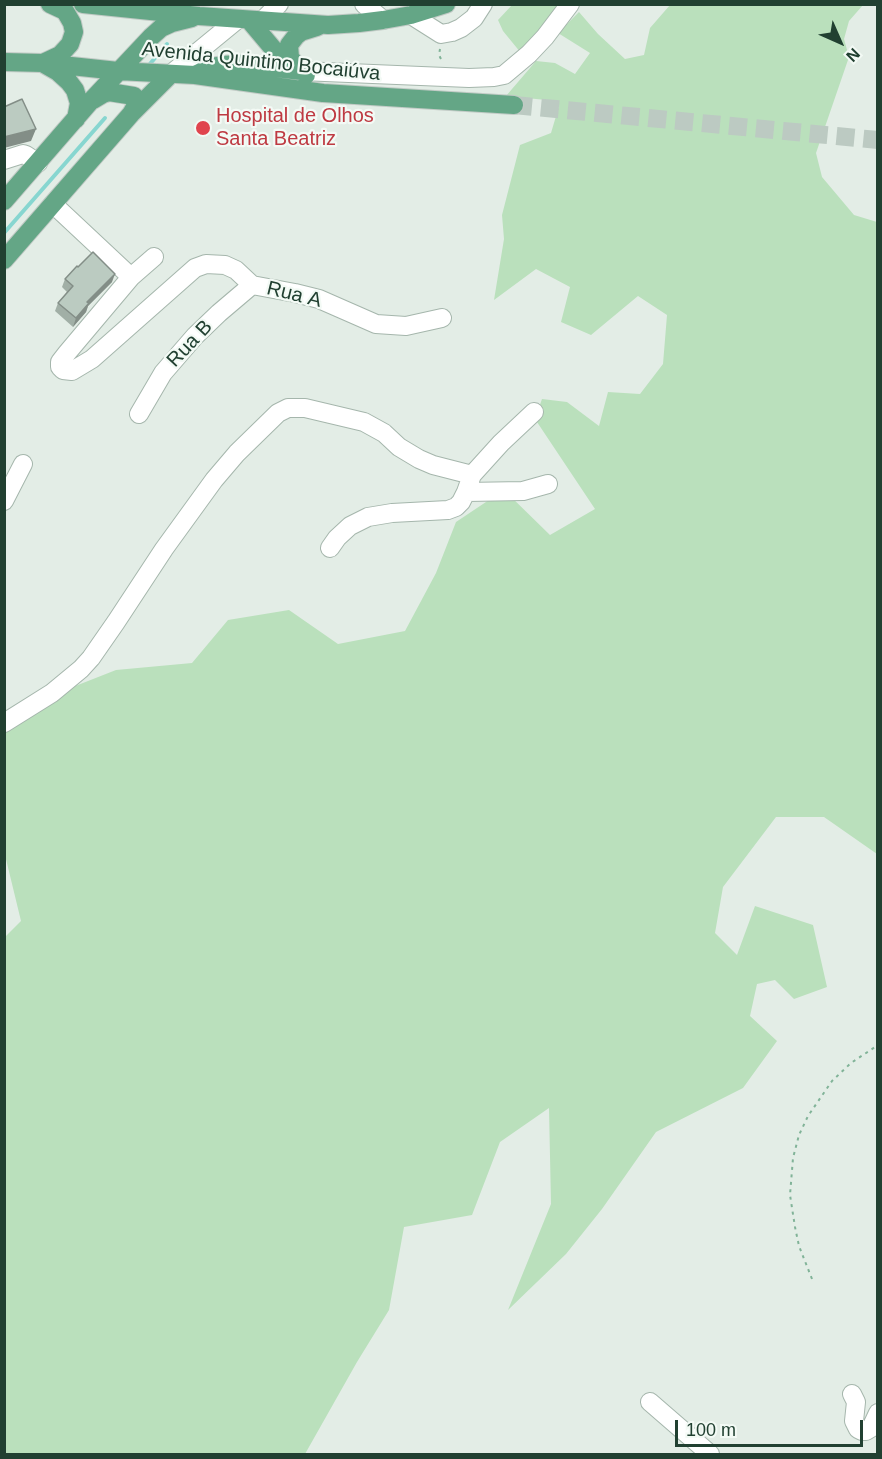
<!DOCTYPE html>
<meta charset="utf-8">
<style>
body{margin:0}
#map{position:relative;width:882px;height:1459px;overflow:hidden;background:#e3ede6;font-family:Arial,sans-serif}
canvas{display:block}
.frame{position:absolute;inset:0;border:6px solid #214031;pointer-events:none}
.north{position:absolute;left:810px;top:12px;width:60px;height:60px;-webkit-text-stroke:4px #f3faf5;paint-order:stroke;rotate:135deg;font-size:16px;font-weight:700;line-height:24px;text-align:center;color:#214031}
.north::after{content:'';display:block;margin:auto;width:21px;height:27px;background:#214031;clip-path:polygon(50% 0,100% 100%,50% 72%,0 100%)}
.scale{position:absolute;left:675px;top:1420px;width:188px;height:27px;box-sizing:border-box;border:3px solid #214031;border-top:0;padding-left:8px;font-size:18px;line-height:21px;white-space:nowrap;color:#214031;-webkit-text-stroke:4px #f3faf5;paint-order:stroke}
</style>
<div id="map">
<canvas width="882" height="1459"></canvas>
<div class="frame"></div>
<div class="north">N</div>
<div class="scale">100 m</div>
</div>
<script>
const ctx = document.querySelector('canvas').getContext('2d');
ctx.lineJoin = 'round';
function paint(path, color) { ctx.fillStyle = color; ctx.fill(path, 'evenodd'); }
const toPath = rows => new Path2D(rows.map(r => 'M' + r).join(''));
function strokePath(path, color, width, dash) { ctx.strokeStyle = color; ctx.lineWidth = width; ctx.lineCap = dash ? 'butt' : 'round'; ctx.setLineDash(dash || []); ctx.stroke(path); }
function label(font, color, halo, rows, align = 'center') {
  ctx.font = font + ' Arial,sans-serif'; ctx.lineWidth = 4.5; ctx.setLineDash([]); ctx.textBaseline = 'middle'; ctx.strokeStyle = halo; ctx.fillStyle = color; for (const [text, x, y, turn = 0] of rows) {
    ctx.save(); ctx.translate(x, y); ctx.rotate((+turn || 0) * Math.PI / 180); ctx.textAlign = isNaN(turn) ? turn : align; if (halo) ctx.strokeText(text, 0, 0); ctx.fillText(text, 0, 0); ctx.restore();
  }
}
paint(toPath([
 [512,5,559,5,521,53,503,31,498,20],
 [670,5,863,5,849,21,844,39,849,57,816,153,822,177,854,215,877,222,877,854,824,817,776,817,723,887,715,933,737,955,755,906,813,925,827,987,794,999,775,980,757,984,750,1016,777,1041,743,1088,656,1132,602,1209,566,1254,508,1310,551,1204,549,1108,500,1142,472,1215,404,1227,389,1310,357,1362,305,1454,5,1454,4,938,21,921,5,855,5,732,55,694,116,670,192,663,228,620,289,610,338,644,405,631,436,573,456,522,504,490,550,535,595,509,535,419,542,399,567,402,599,426,608,392,640,394,663,364,667,315,638,296,591,335,561,322,570,287,536,269,494,300,504,239,502,215,520,145,551,133,559,106,546,100,506,96,536,61,555,63,575,74,590,53,558,33,579,12,598,34,625,59,644,55,650,28]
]), '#bae0bc');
strokePath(toPath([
 [149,65,167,44],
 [4,233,105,118]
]), '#87d6d0', 4);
strokePath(toPath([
 [514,105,878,140]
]), '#bccac2', 18, [18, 9]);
const minor = toPath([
 [364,4,383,20],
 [411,15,441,34,452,32,461,28,474,18,483,4],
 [263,20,279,4],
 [301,71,469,78,494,77,504,75,529,54,545,37,570,4],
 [171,74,238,19],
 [4,160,23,154,26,155,38,163],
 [53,204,131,277],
 [154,257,131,277,67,353,60,362,60,367,63,370,72,371,92,359,195,268,206,264,225,265,236,270,252,285,295,293,319,299,376,324,406,326,442,318],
 [534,412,501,443,472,475,466,492,523,491,548,484],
 [139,414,163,373,195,336,219,313,252,285],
 [4,501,23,464],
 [330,548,337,538,350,526,368,517,392,513,448,510,456,507,461,502,466,492],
 [4,723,52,693,81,669,91,658,116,622,164,549,214,480,237,453,278,413,288,408,305,408,364,422,384,433,399,447,419,459,433,465,472,475],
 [852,1394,856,1402,854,1421,858,1429,862,1431,866,1431,871,1428,878,1413],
 [650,1402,710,1454]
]);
const major = toPath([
 [83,4,199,16,328,25,359,23,383,20,411,15,446,4],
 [249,20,291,70],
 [4,62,43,63,118,71,195,75,323,93,514,105],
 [43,63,60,55,70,44,74,32,72,23,65,11,50,4],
 [44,64,58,72,69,82,75,90,79,103,76,119],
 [197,74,211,67,222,65,241,64,301,71],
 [306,75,290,58,289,45,296,36,301,32,317,27],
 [93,100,103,94,109,92,134,96,137,100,136,105,131,114],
 [4,201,89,103,151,37,161,28,172,23,192,18],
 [4,260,131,114,171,74]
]);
strokePath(minor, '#a5b6ac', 20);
strokePath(major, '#c1cac5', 20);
strokePath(toPath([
 [440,49,439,55,442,61],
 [812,1279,799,1246,795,1227,790,1195,793,1158,799,1135,808,1116,832,1081,851,1063,878,1045]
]), '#81b398', 2, [3, 4.5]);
strokePath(minor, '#fff', 18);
strokePath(major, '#64a686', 18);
paint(toPath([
 [65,279,112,282,88,306,86,312,73,327,55,311,58,303,67,292,62,287]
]), '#a1afa6');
paint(toPath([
 [36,129,31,141,4,148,4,137],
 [115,274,112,282,88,306,86,312,73,327,76,318,87,302]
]), '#838e87');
const building = toPath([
 [22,99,36,129,4,137,4,107,22,99],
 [93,252,115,274,87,302,89,303,76,318,58,303,73,286,65,279,77,266,78,267,93,252]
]);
paint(building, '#bbcbc1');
strokePath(building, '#838e87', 1.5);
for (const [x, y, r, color] of [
 [203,128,8,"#e0444e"]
]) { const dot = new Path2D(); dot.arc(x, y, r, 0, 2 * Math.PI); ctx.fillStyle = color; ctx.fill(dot); strokePath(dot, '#f3faf5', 2); }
label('20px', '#214031', '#f3faf5', [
 ["Avenida Quintino Bocaiúva",261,62,6],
 ["Rua A",294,295,14],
 ["Rua B",190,344,-47]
]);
label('20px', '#be3a42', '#f3faf5', [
 ["Hospital de Olhos",216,116],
 ["Santa Beatriz",216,139]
], 'left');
</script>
